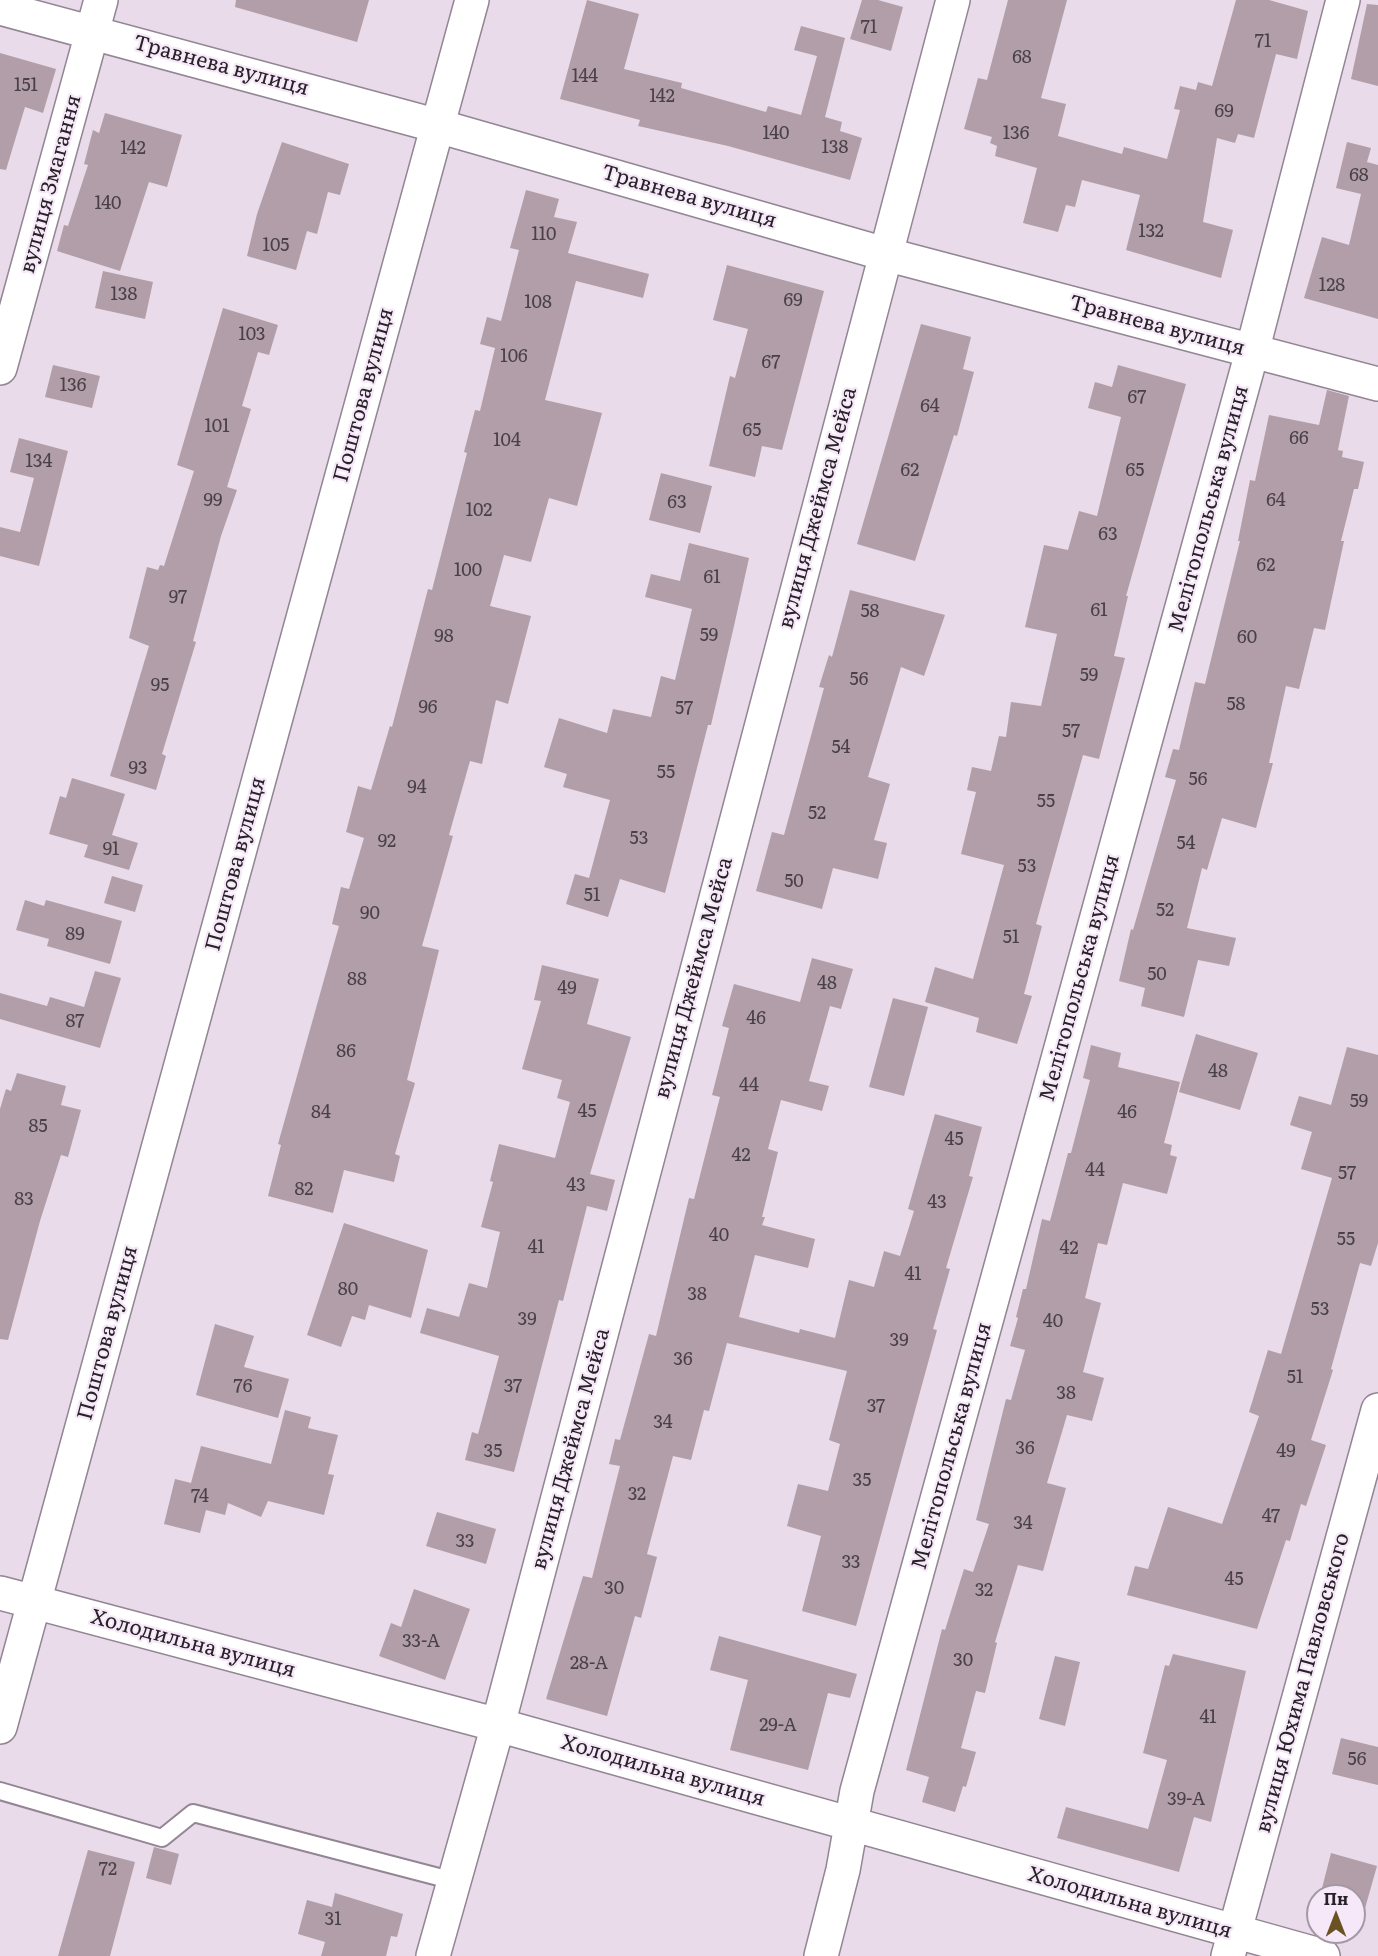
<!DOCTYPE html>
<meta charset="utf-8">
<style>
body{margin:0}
#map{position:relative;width:1378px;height:1956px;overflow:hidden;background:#e9dbea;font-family:Literata,serif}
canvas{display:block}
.north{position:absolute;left:1306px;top:1884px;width:60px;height:60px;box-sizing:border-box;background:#f6e8f8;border:2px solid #a399a4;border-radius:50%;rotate:0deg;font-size:16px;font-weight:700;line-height:24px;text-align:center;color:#272227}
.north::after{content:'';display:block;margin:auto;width:21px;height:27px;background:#6b5223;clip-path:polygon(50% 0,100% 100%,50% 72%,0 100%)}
</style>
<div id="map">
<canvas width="1378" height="1956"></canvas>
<div class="north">Пн</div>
</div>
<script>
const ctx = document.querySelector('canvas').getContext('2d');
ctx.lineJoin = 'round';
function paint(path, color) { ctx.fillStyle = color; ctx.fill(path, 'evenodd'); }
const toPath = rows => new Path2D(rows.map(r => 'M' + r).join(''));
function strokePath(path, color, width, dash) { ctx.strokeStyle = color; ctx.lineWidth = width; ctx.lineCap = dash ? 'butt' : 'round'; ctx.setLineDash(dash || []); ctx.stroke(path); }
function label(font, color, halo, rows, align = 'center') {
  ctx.font = font + ' Literata,serif'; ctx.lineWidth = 4.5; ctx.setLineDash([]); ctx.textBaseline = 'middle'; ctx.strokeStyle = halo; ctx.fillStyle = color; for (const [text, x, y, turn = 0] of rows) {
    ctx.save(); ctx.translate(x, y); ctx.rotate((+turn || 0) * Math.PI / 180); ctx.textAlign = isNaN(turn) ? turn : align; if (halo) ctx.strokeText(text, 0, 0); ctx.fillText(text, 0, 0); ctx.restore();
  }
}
paint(toPath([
 [236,0,369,0,357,42,235,7],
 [587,0,639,14,624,69,682,83,681,88,766,112,768,106,801,115,817,56,794,50,801,26,845,38,825,117,842,122,840,131,862,138,850,180,728,146,638,126,640,120,560,99],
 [862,0,878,0,903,7,891,51,850,39],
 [1008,0,1067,0,1041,98,1066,104,1058,136,1122,154,1124,147,1167,159,1180,110,1174,109,1180,86,1196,90,1198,82,1212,86,1236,0,1269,0,1308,11,1297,59,1276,54,1254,138,1238,134,1235,143,1217,138,1203,222,1233,230,1221,278,1126,250,1140,195,1082,180,1075,207,1066,205,1058,232,1023,223,1037,168,995,156,997,146,990,143,992,137,964,129,978,78,987,80],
 [1367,4,1378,5,1378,86,1351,79],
 [0,53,56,69,43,113,25,107,6,170,0,169],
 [105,113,182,135,167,187,149,182,120,271,57,251,64,225,68,226,88,165,84,164,93,130,99,133],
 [282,142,349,164,340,195,328,192,317,234,307,231,296,270,247,256,257,214],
 [1347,142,1371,148,1367,162,1378,165,1378,319,1304,298,1322,237,1349,245,1361,194,1336,188],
 [526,190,559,199,554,217,577,222,568,253,649,274,643,298,576,281,545,400,602,413,577,506,549,498,531,562,504,555,490,606,531,616,508,704,496,700,482,764,470,761,449,835,453,836,422,946,439,950,407,1080,415,1083,395,1154,400,1156,394,1182,344,1170,333,1213,268,1196,281,1145,278,1144,339,926,332,924,341,887,349,889,364,838,346,832,358,786,371,790,390,726,392,727,428,589,432,590,467,453,464,452,475,410,480,411,495,348,480,344,487,317,501,321,519,250,510,248],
 [727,265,824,291,782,450,762,446,755,477,709,466,730,376,735,378,748,329,713,320],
 [103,271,153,282,145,319,95,308],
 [223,308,278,325,269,355,258,352,242,406,251,409,227,487,237,490,221,536,193,641,196,642,162,754,166,756,156,790,110,776,149,646,129,638,147,567,158,570,160,565,164,566,194,471,177,465],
 [921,324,971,337,963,369,974,372,957,436,954,435,915,561,857,544],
 [53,365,100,376,92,408,45,397],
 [1118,365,1186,384,1126,596,1128,596,1114,656,1125,658,1099,759,1083,755,1036,924,1042,926,1024,994,1032,996,1017,1044,976,1032,979,1018,925,1002,935,967,973,979,1004,865,961,854,976,792,967,790,972,767,991,771,999,736,1006,737,1011,702,1041,706,1057,634,1025,627,1044,545,1068,550,1079,511,1097,516,1121,417,1088,408,1095,382,1112,387],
 [1327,390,1349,396,1338,450,1343,451,1342,457,1364,462,1358,489,1354,489,1341,541,1344,541,1325,630,1314,628,1299,689,1286,686,1269,763,1273,763,1256,828,1222,818,1207,870,1202,868,1187,928,1236,938,1229,966,1198,960,1184,1017,1141,1006,1145,988,1119,981,1131,929,1133,930,1176,780,1165,777,1173,749,1179,750,1195,682,1205,684,1240,541,1238,541,1250,480,1255,481,1269,415,1319,425],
 [19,438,68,451,39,566,0,556,0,527,20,532,34,478,10,472],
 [661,473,712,486,700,533,649,520],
 [689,543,749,558,734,626,711,725,708,725,665,893,620,879,608,917,566,904,575,874,589,878,610,800,563,787,567,774,544,767,559,718,607,733,613,709,651,717,661,676,675,680,692,609,645,597,651,574,680,581],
 [850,590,945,615,924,676,901,667,868,777,890,784,874,840,887,843,878,879,833,868,822,909,756,891,772,832,784,835,824,688,819,687,829,655,832,657],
 [72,778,125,794,112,835,138,843,129,870,84,857,88,845,49,834,60,796,66,798],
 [112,876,143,885,135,912,104,903],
 [25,900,44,906,46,900,122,921,110,964,47,946,49,939,16,930],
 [812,958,853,969,841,1009,830,1006,809,1081,829,1086,822,1111,781,1100,768,1149,778,1152,762,1217,765,1217,762,1225,815,1239,808,1268,755,1255,739,1317,799,1333,800,1329,835,1338,849,1280,874,1287,884,1251,900,1256,914,1211,908,1209,935,1114,982,1127,969,1176,973,1177,946,1268,950,1269,933,1329,937,1330,856,1626,802,1611,821,1536,787,1526,798,1484,828,1491,840,1444,829,1440,847,1371,727,1343,709,1411,704,1410,691,1460,673,1456,647,1554,657,1557,641,1618,635,1616,607,1716,546,1699,583,1576,592,1578,620,1466,609,1464,615,1439,620,1440,649,1334,656,1336,689,1198,694,1199,720,1097,712,1095,729,1028,722,1026,734,984,800,1002],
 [542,965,599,979,587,1024,631,1037,590,1174,615,1180,607,1211,587,1206,563,1301,559,1300,514,1472,465,1460,472,1432,478,1434,499,1356,420,1333,427,1308,459,1317,469,1283,487,1288,500,1232,481,1227,493,1182,490,1181,499,1144,555,1158,570,1102,557,1098,562,1080,522,1069,541,1001,534,1000],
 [95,971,121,978,100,1048,0,1019,0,993,47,1006,50,997,84,1007],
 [893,998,928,1007,904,1096,869,1087],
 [1196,1034,1258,1053,1240,1110,1179,1092],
 [1091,1045,1121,1053,1118,1067,1180,1082,1164,1143,1172,1145,1170,1155,1177,1157,1167,1194,1123,1183,1107,1245,1098,1243,1085,1298,1101,1303,1083,1372,1104,1378,1092,1421,1067,1415,1047,1483,1066,1488,1043,1571,1018,1565,995,1642,997,1643,985,1693,976,1691,961,1748,976,1752,966,1787,963,1786,955,1812,922,1802,929,1777,906,1770,942,1629,945,1630,964,1569,973,1572,989,1524,976,1520,1006,1399,1011,1400,1025,1350,1010,1346,1018,1318,1016,1317,1023,1289,1026,1289,1042,1219,1050,1221,1068,1153,1071,1153,1090,1080,1083,1078],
 [1347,1047,1378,1055,1378,1243,1371,1266,1360,1263,1331,1369,1333,1370,1311,1440,1326,1445,1306,1506,1301,1504,1290,1541,1286,1540,1257,1629,1127,1595,1135,1566,1148,1569,1168,1507,1222,1524,1259,1416,1249,1412,1268,1350,1281,1354,1332,1178,1301,1169,1312,1132,1290,1125,1299,1096,1331,1105],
 [17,1073,66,1086,61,1105,81,1110,68,1157,61,1155,40,1221,8,1340,0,1339,0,1109,6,1089,11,1091],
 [344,1223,428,1250,411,1318,369,1305,365,1320,352,1316,341,1347,307,1335],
 [215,1324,254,1336,244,1367,289,1379,278,1418,196,1395],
 [285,1410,311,1417,308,1428,338,1435,328,1474,334,1475,324,1515,268,1501,261,1517,228,1503,225,1515,206,1510,200,1533,164,1524,175,1479,191,1483,201,1446,271,1464],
 [437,1512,496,1529,486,1564,426,1546],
 [414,1589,470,1609,445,1680,379,1656,391,1623,401,1627],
 [719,1636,857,1674,850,1698,828,1693,808,1770,730,1750,748,1680,710,1670],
 [1173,1654,1246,1671,1211,1822,1194,1817,1179,1872,1057,1838,1066,1807,1148,1829,1167,1760,1143,1753,1165,1665,1169,1666],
 [1055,1656,1080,1662,1065,1726,1039,1719],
 [1341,1738,1378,1747,1378,1785,1332,1774],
 [154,1847,179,1854,171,1885,146,1878],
 [88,1850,135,1862,110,1956,58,1956],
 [1331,1853,1377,1866,1362,1919,1354,1917,1354,1896,1320,1896],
 [335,1893,403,1914,397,1937,391,1936,386,1956,321,1956,325,1942,298,1934,307,1900,332,1907]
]), '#b19ea8');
const service = toPath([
 [0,1791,162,1838,193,1813,454,1881]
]);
const minor = toPath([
 [0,8,438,126,885,254,1378,384],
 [0,368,101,0],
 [0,1593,498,1725,1323,1956],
 [433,1956,498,1725,953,0],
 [821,1956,843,1870,857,1791,1252,352,1343,0],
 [1228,1956,1378,1410]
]);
const tertiary = toPath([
 [0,1727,472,0]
]);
strokePath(service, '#928594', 20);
strokePath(minor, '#928594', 36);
strokePath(tertiary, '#928594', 36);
strokePath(service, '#fff', 16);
strokePath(minor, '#fff', 33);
strokePath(tertiary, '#fff', 33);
label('18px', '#4a4147', null, [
 ["71",869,28],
 ["71",1263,42],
 ["68",1022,58],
 ["144",585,77],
 ["151",26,86],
 ["142",662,97],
 ["69",1224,112],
 ["140",776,134],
 ["136",1016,134],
 ["138",835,148],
 ["142",133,149],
 ["68",1359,176],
 ["140",108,204],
 ["132",1151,232],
 ["110",544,235],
 ["105",276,246],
 ["128",1332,286],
 ["138",124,295],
 ["69",793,301],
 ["108",538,303],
 ["103",252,335],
 ["106",514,357],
 ["67",771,363],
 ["136",73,386],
 ["67",1137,398],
 ["64",930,407],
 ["101",217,427],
 ["65",752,431],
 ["66",1299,439],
 ["104",507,441],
 ["134",39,462],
 ["62",910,471],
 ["65",1135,471],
 ["99",213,501],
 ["64",1276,501],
 ["63",677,503],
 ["102",479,511],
 ["63",1108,535],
 ["62",1266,566],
 ["100",468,571],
 ["61",712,578],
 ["97",178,598],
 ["61",1099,611],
 ["58",870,612],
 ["59",709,636],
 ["98",444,637],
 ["60",1247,638],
 ["59",1089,676],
 ["56",859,680],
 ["95",160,686],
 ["58",1236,705],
 ["96",428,708],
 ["57",684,709],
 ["57",1071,732],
 ["54",841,748],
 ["93",138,769],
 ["55",666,773],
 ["56",1198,780],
 ["94",417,788],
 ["55",1046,802],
 ["52",817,814],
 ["53",639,839],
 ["92",387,842],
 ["54",1186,844],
 ["91",111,850],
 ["53",1027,867],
 ["50",794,882],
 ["51",592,896],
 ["52",1165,911],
 ["90",370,914],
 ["89",75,935],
 ["51",1011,938],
 ["50",1157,975],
 ["88",357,980],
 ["48",827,984],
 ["49",567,989],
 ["46",756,1019],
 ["87",75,1022],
 ["86",346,1052],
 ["48",1218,1072],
 ["44",749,1086],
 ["59",1359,1102],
 ["45",587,1112],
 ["84",321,1113],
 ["46",1127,1113],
 ["85",38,1127],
 ["45",954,1140],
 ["42",741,1156],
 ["44",1095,1171],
 ["57",1347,1174],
 ["43",576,1186],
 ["82",304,1190],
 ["83",24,1200],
 ["43",937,1203],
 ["40",719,1236],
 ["55",1346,1240],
 ["41",536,1248],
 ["42",1069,1249],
 ["41",913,1275],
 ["80",348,1290],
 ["38",697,1295],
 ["53",1320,1310],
 ["39",527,1320],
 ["40",1053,1322],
 ["39",899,1341],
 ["36",683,1360],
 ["51",1295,1378],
 ["76",243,1387],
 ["37",513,1387],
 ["38",1066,1394],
 ["37",876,1407],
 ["34",663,1423],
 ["36",1025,1449],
 ["35",493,1452],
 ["49",1286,1452],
 ["35",862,1481],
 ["32",637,1495],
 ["74",200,1497],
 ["47",1271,1517],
 ["34",1023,1524],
 ["33",465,1542],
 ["33",851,1563],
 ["45",1234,1580],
 ["30",614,1589],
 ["32",984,1591],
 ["33-А",421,1642],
 ["30",963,1661],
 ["28-А",589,1664],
 ["41",1208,1718],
 ["29-А",778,1726],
 ["56",1357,1760],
 ["39-А",1186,1800],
 ["72",108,1870],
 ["31",333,1920]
]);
label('21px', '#272227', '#f6e8f8', [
 ["Травнева вулиця",221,66,15],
 ["вулиця Змагання",51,184,-75],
 ["Травнева вулиця",689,197,16],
 ["Травнева вулиця",1157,326,15],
 ["Поштова вулиця",364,395,-75],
 ["вулиця Джеймса Мейса",818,508,-75],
 ["Мелітопольська вулиця",1209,509,-75],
 ["Поштова вулиця",236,864,-75],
 ["вулиця Джеймса Мейса",694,978,-75],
 ["Мелітопольська вулиця",1080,978,-75],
 ["Поштова вулиця",108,1333,-75],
 ["Мелітопольська вулиця",952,1446,-75],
 ["вулиця Джеймса Мейса",571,1449,-75],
 ["Холодильна вулиця",193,1644,15],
 ["вулиця Юхима Павловського",1303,1683,-75],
 ["Холодильна вулиця",663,1771,16],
 ["Холодильна вулиця",1130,1903,16]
]);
</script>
